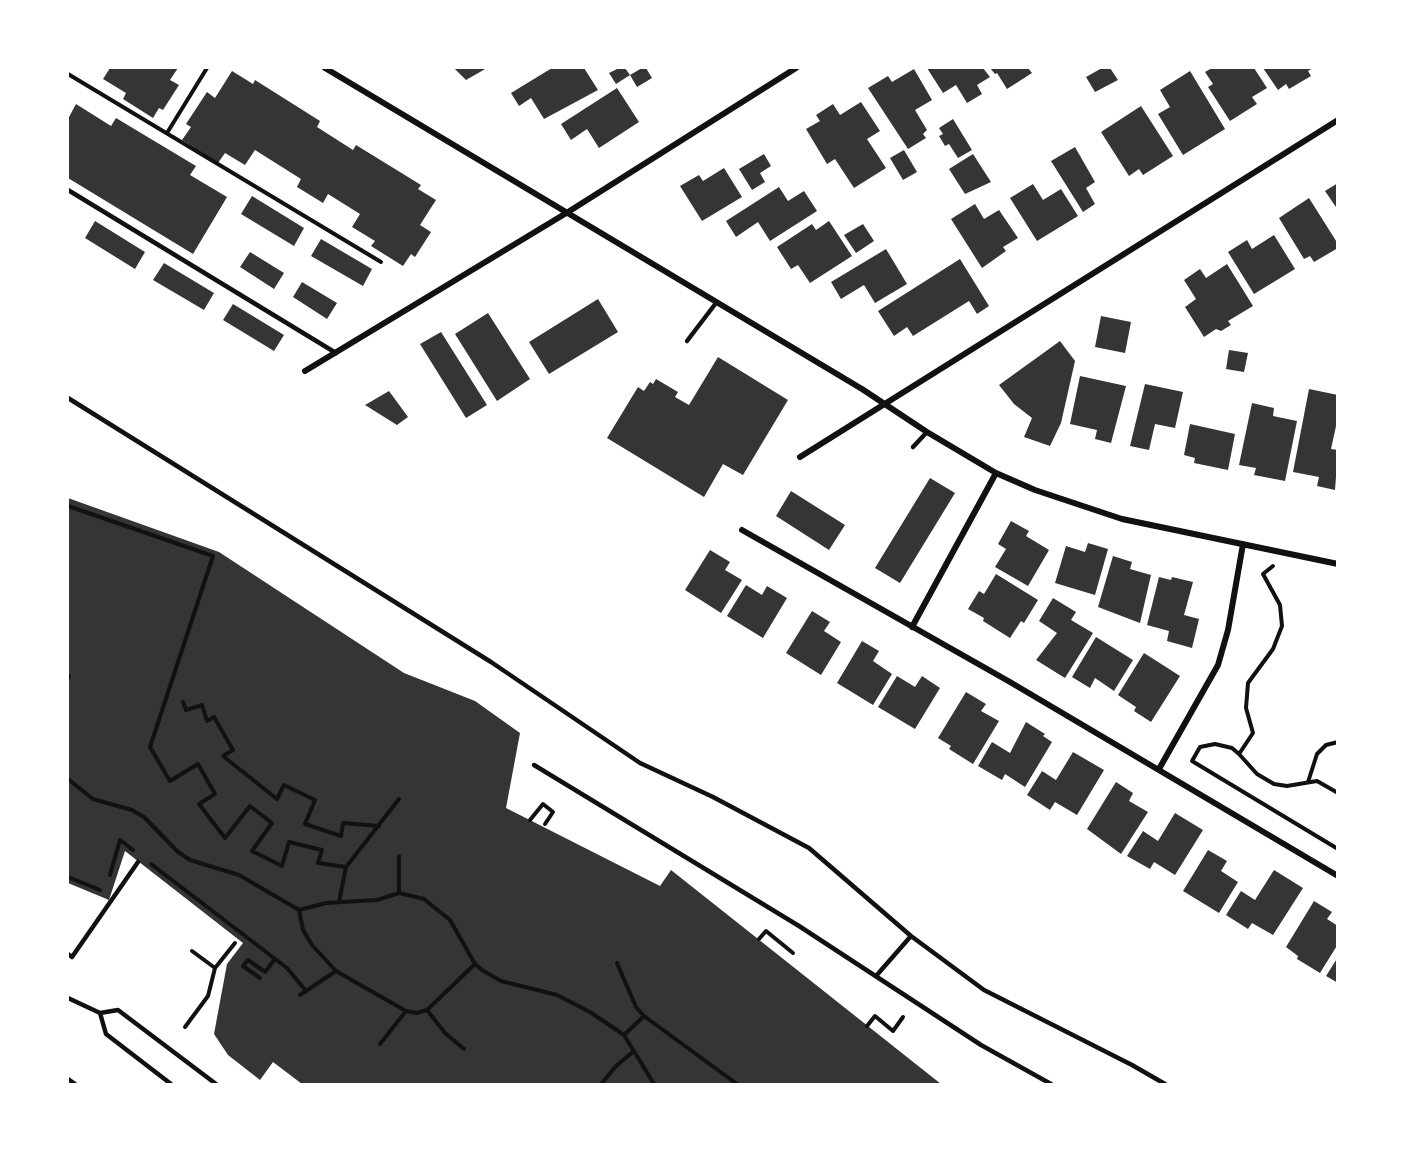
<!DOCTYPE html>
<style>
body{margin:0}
#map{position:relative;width:1405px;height:1152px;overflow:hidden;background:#fff;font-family:Figtree,sans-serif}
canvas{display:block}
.frame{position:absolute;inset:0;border:69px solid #fff;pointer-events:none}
</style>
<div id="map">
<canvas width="1405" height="1152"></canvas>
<div class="frame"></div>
</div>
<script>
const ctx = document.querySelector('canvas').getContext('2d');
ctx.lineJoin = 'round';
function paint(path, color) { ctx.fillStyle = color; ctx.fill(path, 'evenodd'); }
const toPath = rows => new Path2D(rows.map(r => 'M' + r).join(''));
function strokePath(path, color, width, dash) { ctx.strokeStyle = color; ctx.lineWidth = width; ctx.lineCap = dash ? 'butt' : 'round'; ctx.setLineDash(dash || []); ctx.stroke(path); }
paint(toPath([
 [110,68,178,68,170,80,179,85,163,110,159,108,153,118,123,99,126,93,103,79],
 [454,68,487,68,466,80],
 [552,68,584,68,598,90,544,119,531,98,519,106,511,93],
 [619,68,625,68,630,75,616,84,609,73],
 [642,68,646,68,652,78,637,87,630,75],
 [927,68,983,68,990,77,977,85,982,94,967,103,956,85,943,93],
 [990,68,1028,68,1032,73,1007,89,997,73,995,74],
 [1102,68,1110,68,1118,80,1095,92,1086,77],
 [1212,68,1254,68,1267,88,1252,97,1257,104,1230,121,1208,87,1213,84,1205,72],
 [1263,68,1313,68,1308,71,1311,76,1289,89,1286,84,1278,90],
 [914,69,932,100,915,110,927,130,923,134,926,138,908,149,868,88,888,76,892,82],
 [232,71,253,84,255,80,320,121,317,127,353,150,356,145,421,185,418,189,436,200,420,225,431,232,415,257,411,254,403,266,371,246,375,241,352,227,360,214,328,194,323,203,297,187,301,179,255,150,245,165,225,153,218,163,182,140,191,127,186,124,207,92,215,98],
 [1190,71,1225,129,1183,155,1158,114,1170,107,1160,90],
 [617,88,639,122,599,148,587,129,571,140,561,124],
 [861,102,880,131,867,139,886,168,854,188,835,159,827,164,806,129,820,121,816,115,833,104,840,115],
 [76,104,111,126,116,118,196,166,190,175,227,197,193,254,68,178,68,119],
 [1141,106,1173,156,1143,175,1139,169,1129,176,1101,132],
 [953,119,972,150,958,158,949,144,945,146,939,136,943,134,939,128],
 [1075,147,1095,182,1086,188,1095,204,1083,212,1051,161],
 [904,150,917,172,903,180,890,158],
 [764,154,771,166,760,173,765,182,752,190,739,169],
 [973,154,991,182,965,194,949,169],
 [724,168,742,197,702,221,680,186,699,175,703,181],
 [1338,183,1338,210,1325,191],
 [1033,184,1043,200,1061,189,1078,216,1037,241,1010,198],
 [779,187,788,201,804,191,817,211,770,241,758,222,736,237,726,221],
 [252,196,304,228,294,246,241,214],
 [1309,198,1338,244,1338,248,1314,262,1310,256,1304,259,1279,218],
 [975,204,984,219,999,210,1018,238,1003,247,1006,251,982,268,951,219],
 [95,221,145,252,135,269,85,238],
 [829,221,852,256,810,283,798,265,791,269,777,247,812,224,816,230],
 [863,224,874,241,856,253,844,235],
 [1274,235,1295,269,1254,294,1228,252,1247,240,1252,249],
 [321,239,372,269,363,286,311,256],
 [886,249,907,284,875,303,864,285,841,299,831,282],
 [250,252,284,273,274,289,240,267],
 [960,259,989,306,977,314,969,301,913,336,907,327,894,336,878,311],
 [164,263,214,293,204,310,153,280],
 [1227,264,1253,306,1228,321,1231,325,1221,331,1216,329,1204,337,1185,307,1196,299,1184,280,1200,269,1206,278],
 [302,282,337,303,327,319,293,297],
 [598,299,618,332,549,374,529,342],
 [233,304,284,335,274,351,223,320],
 [488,313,530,379,497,401,455,334],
 [1101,316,1131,322,1125,353,1095,347],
 [441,332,487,405,466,418,420,344],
 [1060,341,1075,361,1061,423,1050,446,1024,437,1032,418,1014,404,999,385],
 [1229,350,1248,353,1244,372,1226,369],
 [718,357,788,400,743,475,723,464,704,497,607,438,638,387,644,391,650,382,653,384,656,379,678,392,675,397,689,405],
 [1080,376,1126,386,1111,443,1095,439,1097,430,1070,424],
 [1145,384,1183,392,1175,428,1155,424,1149,450,1130,446],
 [1309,389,1338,395,1338,417,1331,449,1338,450,1335,490,1317,486,1319,477,1293,472],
 [389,391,408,417,397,425,365,405],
 [1252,403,1274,408,1273,416,1297,421,1285,481,1254,475,1256,468,1239,465],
 [1190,424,1235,434,1228,470,1194,463,1195,458,1184,455],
 [930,478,955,493,900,583,875,568],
 [791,491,845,525,829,550,776,516],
 [68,498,219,552,404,673,475,701,520,733,506,808,660,886,671,870,941,1084,302,1084,273,1062,260,1080,228,1055,214,1034,227,964,243,943,125,851,109,900,68,883],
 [1011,521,1029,531,1026,536,1049,550,1028,586,995,567,1006,549,998,544],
 [1088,543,1108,549,1095,595,1055,583,1066,546,1085,552],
 [710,550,730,562,725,570,742,580,721,613,685,590],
 [1113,556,1132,562,1130,569,1151,575,1140,623,1098,607],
 [996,574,1038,600,1024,623,1021,621,1010,638,983,621,984,618,968,609,979,591,984,594],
 [1159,577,1171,580,1172,577,1193,582,1184,615,1199,619,1192,648,1167,641,1169,631,1147,625],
 [746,585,762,595,767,586,787,598,763,638,727,616],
 [1053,598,1076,612,1071,620,1093,633,1065,678,1036,660,1057,633,1039,621],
 [812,611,830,622,824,631,841,642,821,675,786,653],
 [1096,637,1133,660,1114,691,1095,678,1090,688,1072,677],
 [862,641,879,651,873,661,892,674,873,705,837,683],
 [1144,653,1180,676,1151,722,1134,711,1136,707,1118,695],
 [897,676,915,687,922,676,940,688,915,729,878,707],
 [966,692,986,704,981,711,999,721,973,764,949,749,951,746,938,738],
 [1026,722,1045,734,1043,736,1052,742,1025,787,1005,774,1002,780,978,766,992,742,1010,753],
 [1073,752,1104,770,1077,815,1055,802,1050,810,1027,795,1042,771,1056,780],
 [1116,782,1133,793,1129,801,1148,812,1121,854,1087,829],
 [1175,813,1203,830,1175,875,1154,862,1150,869,1127,856,1143,831,1158,841],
 [1208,850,1227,861,1221,871,1238,882,1219,913,1183,891],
 [1274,870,1303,888,1273,935,1252,923,1248,929,1226,915,1241,891,1255,900],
 [1314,901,1332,912,1327,919,1338,926,1338,944,1320,973,1297,959,1298,956,1286,947],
 [1338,957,1338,983,1326,976]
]), '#353535');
strokePath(toPath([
 [68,74,381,262],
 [167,133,207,68],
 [68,506,213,556,150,747,170,781,198,764,215,794,199,804,225,838,250,806,272,823,252,851,282,866,289,842,322,850,318,863,346,867],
 [1273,566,1263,574,1280,605,1282,626,1273,649,1248,683,1246,708,1253,733,1239,754,1232,748,1215,744,1200,747,1192,761,1338,849],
 [68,678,69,676],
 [183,702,186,710,202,705,207,721,214,717,233,750,223,756,277,799,284,785,315,800,305,824,341,836,343,823,379,826],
 [1239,754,1257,774,1274,784,1287,786,1317,781,1338,793],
 [68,779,93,799,132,810,144,817,178,852,190,860,239,875,299,910,326,903,377,900,399,893,424,899,450,920,475,964,482,970,501,981,557,995,590,1012,624,1035,654,1084],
 [1308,782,1317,754,1326,745,1338,742],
 [530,820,543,804,553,812,545,824],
 [399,856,399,893],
 [151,864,287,968,306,991],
 [110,875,120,840,133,850],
 [68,877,100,890],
 [339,902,346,867,399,799],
 [299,910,303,930,312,945,336,971,406,1011,417,1013,427,1010],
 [759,939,766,931,793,953],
 [192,951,215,968],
 [617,963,636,1007,644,1016,737,1084],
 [260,978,243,966,248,960,265,972,275,959],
 [300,995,336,971],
 [867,1026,875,1016,893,1031,903,1017],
 [185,1027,208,996,215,968,235,943],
 [624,1035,644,1016],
 [380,1044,406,1011],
 [464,1049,445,1033,427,1010,475,964],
 [602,1083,616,1066,634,1051]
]), '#111', 4);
strokePath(toPath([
 [68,190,336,353],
 [687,341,716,303],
 [68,398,491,662,640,763,713,797,809,848,911,936,984,990,1132,1065,1165,1084],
 [913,447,927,432],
 [534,765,799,926,981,1045,1051,1084],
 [68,954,72,957,138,862],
 [876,976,911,936],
 [68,998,100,1013,118,1010,216,1084],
 [100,1013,106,1034,171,1084],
 [68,1079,75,1084]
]), '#111', 4.5);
strokePath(toPath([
 [325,68,862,389,927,432,996,473,1035,490,1122,519,1338,564],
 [305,371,568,212,796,68],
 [800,457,1338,120],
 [742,530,1010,682,1338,876],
 [912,627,996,473],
 [1159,769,1218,665,1228,630,1243,544]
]), '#111', 6);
</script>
